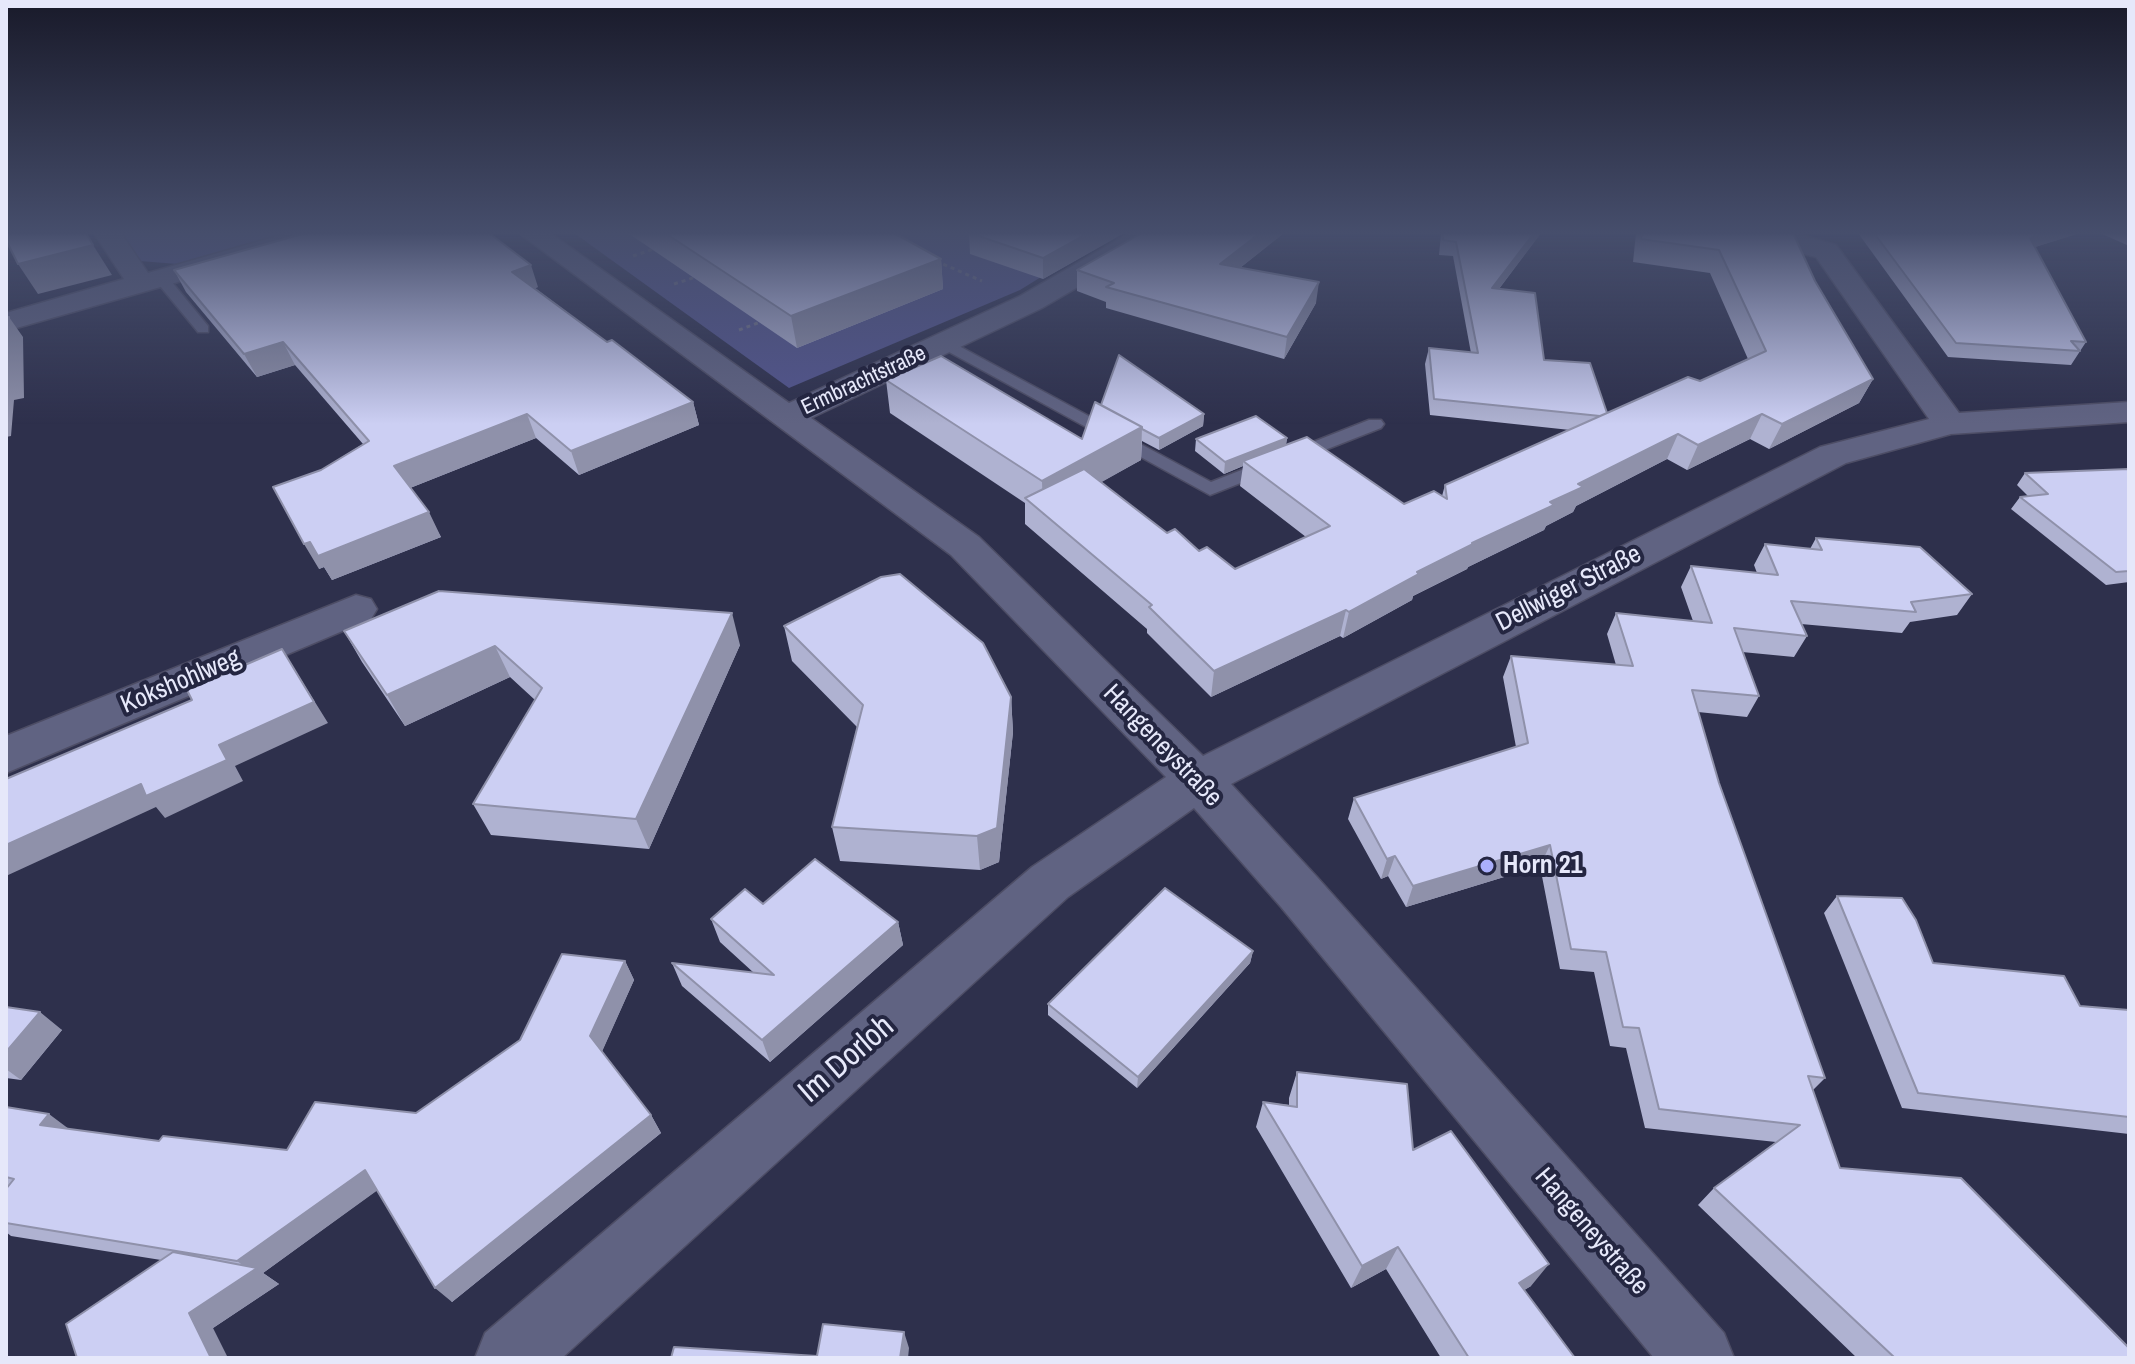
<!DOCTYPE html>
<meta charset="utf-8">
<style>
body{margin:0}
#map{position:relative;width:2135px;height:1364px;overflow:hidden;background:#2e304c;font-family:"Archivo Narrow",sans-serif}
canvas{display:block}
.frame{position:absolute;inset:0;border:8px solid #e6e8fa;pointer-events:none}
</style>
<div id="map">
<canvas width="2135" height="1364"></canvas>
<div class="frame"></div>
</div>
<script>
const ctx = document.querySelector('canvas').getContext('2d');
ctx.lineJoin = 'round';
function paint(path, color) { ctx.fillStyle = color; ctx.fill(path, 'evenodd'); }
const toPath = rows => new Path2D(rows.map(r => 'M' + r).join(''));
function strokePath(path, color, width, dash) { ctx.strokeStyle = color; ctx.lineWidth = width; ctx.lineCap = dash ? 'butt' : 'round'; ctx.setLineDash(dash || []); ctx.stroke(path); }
function label(font, color, halo, rows, align = 'center') {
  ctx.font = font + ' "Archivo Narrow",sans-serif'; ctx.lineWidth = 8; ctx.setLineDash([]); ctx.textBaseline = 'middle'; ctx.strokeStyle = halo; ctx.fillStyle = color; for (const [text, x, y, turn = 0] of rows) {
    ctx.save(); ctx.translate(x, y); ctx.rotate((+turn || 0) * Math.PI / 180); ctx.textAlign = isNaN(turn) ? turn : align; if (halo) ctx.strokeText(text, 0, 0); ctx.fillText(text, 0, 0); ctx.restore();
  }
}
paint(toPath([
 [120,233,290,233,177,264,140,261],
 [574,233,1112,233,1020,290,789,388]
]), '#53558e');
const service = toPath([
 [161,274,166,275,208,326,208,332,198,332,156,281,156,275,161,274],
 [946,339,1211,482,1369,420,1381,420,1384,424,1381,428,1210,495,940,347,940,341,946,339]
]);
const minor = toPath([
 [94,233,121,233,148,273,288,233,332,233,329,239,6,331,6,313,124,279,94,233],
 [519,233,550,233,789,403,1020,296,1130,233,1163,233,1160,239,1042,308,811,418,979,537,1203,756,1820,447,1929,419,1816,257,1745,239,1742,233,1794,233,1836,245,1959,413,2129,402,2129,422,1951,434,1846,463,1231,784,1317,877,1724,1333,1734,1358,1654,1358,1281,907,1194,808,1068,897,562,1358,475,1358,485,1333,1032,867,1166,777,951,555,519,233],
 [356,595,371,599,377,609,371,619,6,773,6,736,356,595]
]);
strokePath(service, '#4d4d65', 3);
strokePath(minor, '#4d4d65', 3);
strokePath(toPath([
 [633,256,657,248],
 [936,261,982,281],
 [674,284,699,276],
 [739,330,763,321]
]), '#73758d', 3, [4, 4]);
paint(service, '#606382');
paint(minor, '#606382');
paint(toPath([
 [628,233,894,233,941,259,943,289,797,348],
 [969,233,1124,233,1043,279,970,254],
 [1142,233,1284,233,1240,268,1316,303,1284,359,1106,308,1106,302,1077,291,1077,270],
 [1441,233,1541,233,1499,289,1544,360,1607,413,1700,381,1748,359,1710,273,1633,262,1636,233,1793,233,1815,281,1873,379,1859,403,1769,449,1750,439,1687,470,1667,459,1576,506,1573,512,1546,526,1544,530,1468,567,1467,569,1413,596,1412,600,1343,638,1340,636,1211,697,1147,633,1147,629,1025,524,1025,503,890,413,886,380,1082,439,1101,405,1204,414,1203,426,1159,450,1142,441,1141,460,1101,482,1167,533,1235,569,1306,537,1240,486,1243,466,1224,474,1195,451,1196,439,1287,438,1286,445,1404,504,1442,496,1445,485,1570,430,1430,415,1425,364,1429,348,1471,353,1453,256,1439,255],
 [1858,233,2080,233,2035,247,2086,342,2071,365,1948,357],
 [2100,233,2129,233,2129,246],
 [174,270,538,287,535,288,607,342,693,402,699,425,579,475,536,438,410,488,441,537,332,580,324,567,319,569,321,470,363,444,295,365,257,377,186,292],
 [2129,469,2129,582,2106,585,2011,509,2020,497,2028,496,2017,485,2025,473],
 [1816,538,1972,594,1957,615,1910,622,1902,633,1801,624,1807,636,1794,657,1742,652,1759,696,1747,717,1698,712,1719,783,1825,1078,1813,1090,1840,1168,2129,1358,1857,1358,1698,1205,1714,1188,1776,1142,1645,1128,1626,1048,1610,1046,1594,972,1560,969,1540,866,1406,907,1388,876,1381,879,1348,819,1354,798,1516,747,1503,677,1511,656,1616,665,1607,634,1616,613,1693,621,1681,587,1691,566,1757,573,1754,565,1765,544,1810,549],
 [784,626,1011,697,1013,732,999,862,980,870,840,861,832,827,857,727,792,661],
 [344,631,740,645,649,849,491,835,473,804,535,700,510,677,405,726,362,662],
 [1837,896,1933,963,2080,1006,2129,1010,2129,1134,1902,1108,1824,913],
 [763,904,898,922,903,945,770,1062,682,986,672,963,754,973,720,942,711,919],
 [1253,951,1250,963,1137,1088,1048,1015,1048,1004],
 [625,961,634,980,602,1051,651,1115,661,1133,452,1302,377,1190,263,1273,279,1284,213,1328,161,1260,11,1236,6,1232,6,1107,70,1129,159,1141,287,1150,416,1113,520,1040],
 [6,1007,62,1030,21,1080,6,1078],
 [1297,1072,1413,1150,1531,1286,1524,1290,1575,1358,1441,1358,1386,1269,1351,1288,1256,1127,1263,1102,1289,1105,1289,1098]
]), '#afb2d1');
paint(toPath([
 [1088,233,1124,233,1043,279,1043,258],
 [1260,233,1284,233,1218,285,1220,264],
 [1534,233,1541,233,1488,303,1492,288],
 [2047,233,2080,233,2022,251,2030,238],
 [93,245,112,275,38,294,18,264],
 [941,259,943,289,797,348,791,316],
 [531,265,538,287,520,293,512,272],
 [1319,282,1316,303,1284,359,1287,337],
 [9,317,23,337,24,398,14,400,11,436,6,437,6,377],
 [283,342,295,365,257,377,244,354],
 [1873,379,1859,403,1769,449,1782,424],
 [693,402,699,425,579,475,571,451],
 [527,414,536,438,405,490,394,466],
 [1204,414,1203,426,1159,450,1159,438],
 [1762,414,1750,439,1687,470,1698,445],
 [1142,427,1141,460,1043,515,1042,481],
 [1678,434,1667,459,1576,506,1573,512,1546,526,1544,530,1468,567,1467,569,1413,596,1412,600,1343,638,1349,612,1417,572,1550,502,1578,484],
 [1287,438,1285,450,1243,461,1243,466,1224,474,1225,462],
 [429,512,441,537,332,580,324,567,319,569,304,544],
 [1346,610,1340,636,1211,697,1214,671],
 [732,613,740,645,649,849,636,819],
 [495,646,510,677,405,726,387,695],
 [282,649,328,723,235,766,243,781,165,818,156,807,6,876,6,845,219,745],
 [1011,697,1013,732,999,862,980,870,977,836],
 [1550,845,1540,866,1406,907,1413,886],
 [1395,856,1388,876,1381,879,1387,859],
 [898,922,903,945,770,1062,762,1040],
 [1253,951,1250,963,1137,1088,1138,1077],
 [625,961,634,980,601,1054,590,1036],
 [40,1012,62,1030,21,1080,6,1069,6,1052],
 [49,1114,73,1132,40,1125],
 [651,1115,661,1133,452,1302,435,1288],
 [365,1170,382,1187,263,1273,279,1284,213,1328,228,1358,211,1358,189,1313,252,1272,237,1261],
 [1398,1247,1386,1269,1351,1288,1362,1266],
 [1549,1264,1531,1286,1502,1304,1519,1283],
 [904,1332,909,1348,908,1358,900,1358]
]), '#8f91aa');
const building = toPath([
 [6,233,86,233,93,245,18,264,6,240,6,233],
 [306,233,489,233,531,265,512,272,607,342,612,340,693,402,571,451,527,414,394,466,429,512,318,556,310,542,304,544,273,487,321,470,369,441,283,342,244,354,174,270,306,233],
 [665,233,894,233,941,259,791,316,665,233],
 [970,233,1088,233,1043,258,970,233],
 [1142,233,1260,233,1220,264,1319,282,1287,337,1106,287,1114,283,1077,270,1142,233],
 [1443,233,1534,233,1492,288,1535,293,1544,360,1590,363,1607,413,1600,416,1434,399,1429,348,1478,353,1456,242,1443,240,1443,233],
 [1642,233,1793,233,1815,281,1873,379,1782,424,1762,414,1698,445,1678,434,1578,484,1583,487,1550,502,1554,505,1472,543,1475,543,1417,572,1419,574,1349,612,1346,610,1214,671,1149,607,1152,605,1025,498,1084,469,1167,533,1175,529,1199,551,1207,547,1235,569,1330,526,1243,461,1307,437,1404,504,1434,491,1447,499,1445,485,1688,377,1700,381,1766,351,1719,250,1641,239,1642,233],
 [1874,233,2047,233,2030,238,2086,342,2071,341,2080,351,1956,343,1874,233],
 [9,317,9,377,6,377,6,318,9,317],
 [1119,355,1204,414,1159,438,1142,429,1142,427,1101,405,1119,355],
 [941,356,1082,439,1095,402,1142,427,1042,481,886,380,941,356],
 [1256,416,1287,438,1225,462,1196,439,1256,416],
 [2129,469,2129,571,2116,572,2020,497,2048,494,2025,473,2129,469],
 [1816,538,1920,547,1972,594,1911,602,1916,612,1791,601,1807,636,1734,628,1759,696,1692,690,1719,783,1825,1078,1808,1076,1840,1168,1961,1178,2129,1348,2129,1358,1895,1358,1714,1188,1800,1125,1659,1109,1639,1028,1623,1027,1606,952,1571,949,1550,845,1413,886,1395,856,1387,859,1354,798,1528,743,1511,656,1633,666,1616,613,1712,623,1691,566,1778,575,1765,544,1822,550,1816,538],
 [900,574,983,643,1011,697,997,828,977,836,832,827,863,705,784,626,881,577,900,574],
 [439,591,732,613,636,819,473,804,542,688,495,646,387,695,344,631,439,591],
 [282,649,314,702,219,745,227,760,146,796,141,784,6,845,6,779,192,700,187,690,282,649],
 [815,859,898,922,762,1040,672,963,774,975,711,919,745,889,763,904,815,859],
 [1165,888,1253,951,1138,1077,1048,1004,1165,888],
 [1837,896,1902,898,1916,920,1933,963,2064,976,2080,1006,2129,1010,2129,1117,1918,1093,1837,896],
 [562,954,625,961,590,1036,651,1115,435,1288,365,1170,237,1261,6,1223,6,1189,14,1179,6,1177,6,1107,49,1114,40,1125,159,1141,163,1136,287,1150,315,1102,416,1113,520,1040,562,954],
 [6,1007,40,1012,6,1052,6,1007],
 [1297,1072,1407,1084,1413,1150,1451,1131,1549,1264,1519,1283,1575,1358,1469,1358,1398,1247,1362,1266,1263,1102,1297,1107,1297,1072],
 [173,1252,257,1268,189,1313,211,1358,77,1358,66,1324,173,1252],
 [823,1324,904,1332,900,1358,671,1358,674,1347,817,1356,823,1324]
]);
paint(building, '#cccff3');
strokePath(building, '#8f91aa', 2);
const sky = ctx.createLinearGradient(0, 0, 0, 424);
sky.addColorStop(0, '#191a2a');
sky.addColorStop(0.55, '#464e6c');
sky.addColorStop(1, '#464e6c00');
ctx.fillStyle = sky;
ctx.fillRect(0, 0, 2135, 424);
for (const [x, y, r, color] of [
 [1487,866,8,"#aaaffb"]
]) { const dot = new Path2D(); dot.arc(x, y, r, 0, 2 * Math.PI); ctx.fillStyle = color; ctx.fill(dot); strokePath(dot, '#242641', 3); }
label('22px', '#e6e8fa', '#242641', [
 ["Ermbrachtstraße",864,381,-25]
]);
label('26px', '#e6e8fa', '#242641', [
 ["Dellwiger Straße",1569,589,-27],
 ["Kokshohlweg",181,682,-23],
 ["Hangeneystraße",1162,746,46],
 ["Hangeneystraße",1591,1232,49]
]);
label('bold 26px', '#e6e8fa', '#242641', [
 ["Horn 21",1503,866]
], 'left');
label('32px', '#e6e8fa', '#242641', [
 ["Im Dorloh",847,1060,-41]
]);
</script>
